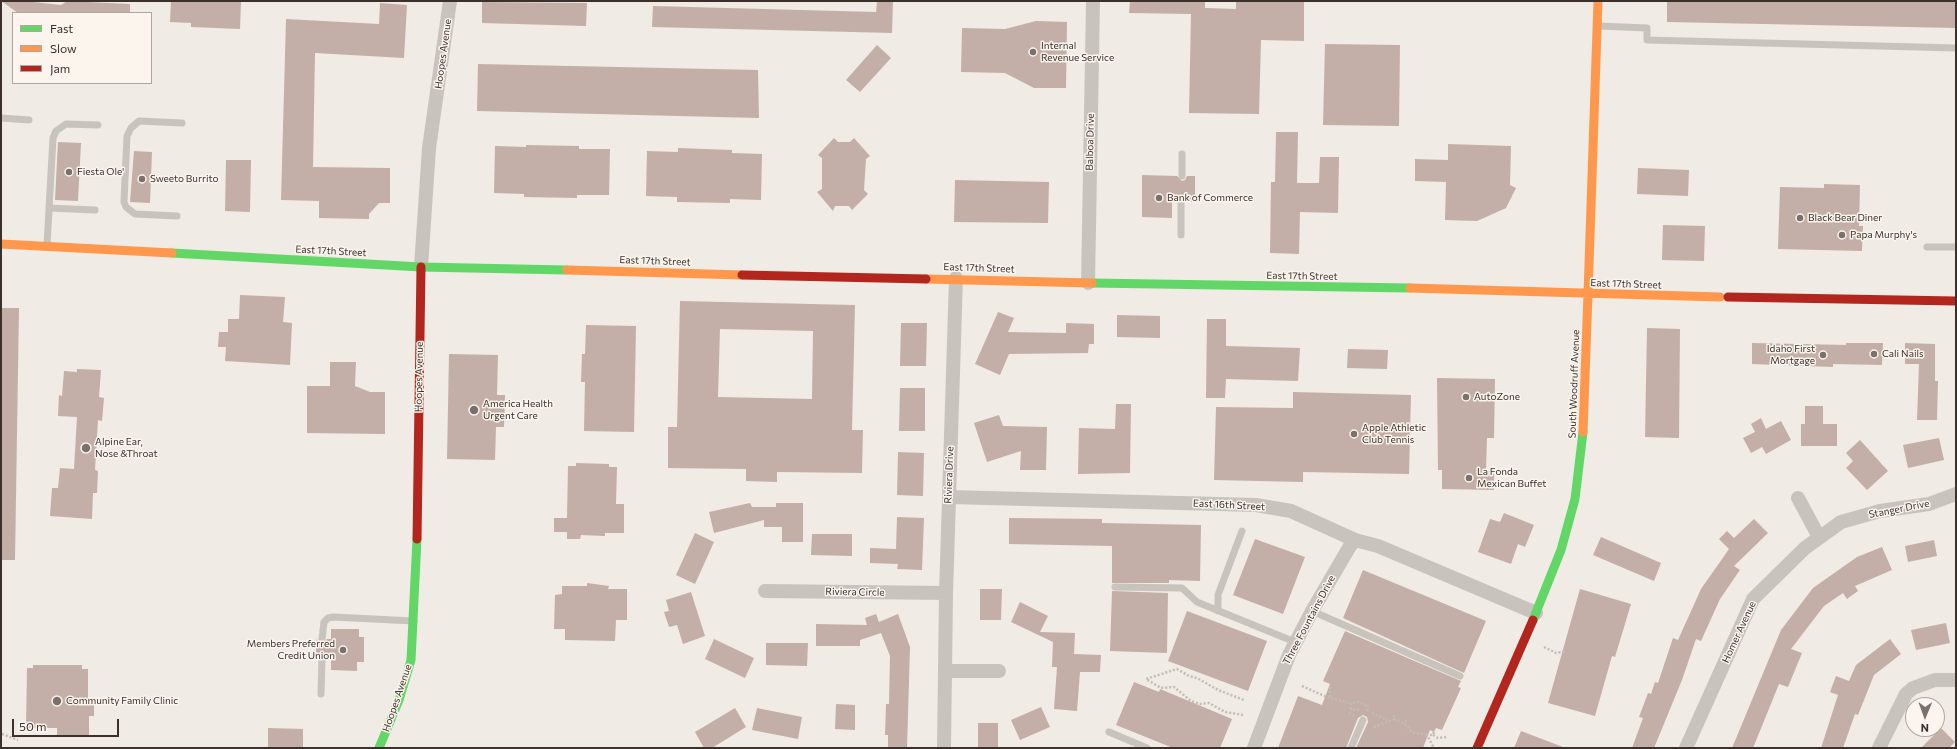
<!DOCTYPE html>
<style>
body{margin:0}
#map{position:relative;width:1957px;height:749px;overflow:hidden;background:#f0ebe5;font-family:Commissioner,sans-serif}
canvas{display:block}
.frame{position:absolute;inset:0;border:2px solid #3b302b;pointer-events:none}
.legend{position:absolute;left:12px;top:12px;width:140px;height:72px;box-sizing:border-box;background:#fbf5ee;border:1px solid #aea6a0;margin:0;padding:5px 7px;list-style:none;font-size:12px;color:#3b302b}
.legend li{display:flex;align-items:center;gap:8px;height:20px}
.legend b{width:20px;border:1px solid #aea6a0}
.north{position:absolute;left:1905px;top:697px;width:40px;height:40px;box-sizing:border-box;background:#fbf5ee;border:1px solid #aea6a0;border-radius:50%;rotate:181deg;font-size:11px;font-weight:700;line-height:16px;text-align:center;color:#3b302b}
.north::after{content:'';display:block;margin:auto;width:14px;height:18px;background:#7a716c;clip-path:polygon(50% 0,100% 100%,50% 72%,0 100%)}
.scale{position:absolute;left:12px;top:719px;width:107px;height:18px;box-sizing:border-box;border:2px solid #3b302b;border-top:0;padding-left:5px;font-size:12px;line-height:14px;white-space:nowrap;color:#3b302b;-webkit-text-stroke:3px #fbf5ee;paint-order:stroke}
</style>
<div id="map">
<canvas width="1957" height="749"></canvas>
<div class="frame"></div>
<ul class="legend">
<li><b style="height:5px;background:#63d668"></b>Fast</li>
<li><b style="height:5px;background:#ff974d"></b>Slow</li>
<li><b style="height:5px;background:#b3261e"></b>Jam</li>
</ul>
<div class="north">N</div>
<div class="scale">50 m</div>
</div>
<script>
const ctx = document.querySelector('canvas').getContext('2d');
ctx.lineJoin = 'round';
function paint(path, color) { ctx.fillStyle = color; ctx.fill(path, 'evenodd'); }
const toPath = rows => new Path2D(rows.map(r => 'M' + r).join(''));
function strokePath(path, color, width, dash) { ctx.strokeStyle = color; ctx.lineWidth = width; ctx.lineCap = dash ? 'butt' : 'round'; ctx.setLineDash(dash || []); ctx.stroke(path); }
function label(font, color, halo, rows, align = 'center') {
  ctx.font = font + ' Commissioner,sans-serif'; ctx.lineWidth = 3; ctx.setLineDash([]); ctx.textBaseline = 'middle'; ctx.strokeStyle = halo; ctx.fillStyle = color; for (const [text, x, y, turn = 0] of rows) {
    ctx.save(); ctx.translate(x, y); ctx.rotate((+turn || 0) * Math.PI / 180); ctx.textAlign = isNaN(turn) ? turn : align; if (halo) ctx.strokeText(text, 0, 0); ctx.fillText(text, 0, 0); ctx.restore();
  }
}
paint(toPath([
 [1,1,25,1,61,5,67,1,130,4,130,13,18,13],
 [171,1,241,1,240,29,191,27,191,23,170,22],
 [877,1,893,1,892,33,652,27,653,6,876,12],
 [1130,1,1205,1,1205,8,1236,9,1236,1,1304,1,1304,41,1261,40,1259,114,1189,113,1191,14,1129,13],
 [1667,1,1956,1,1956,28,1667,22],
 [482,2,587,3,586,26,482,23],
 [380,3,407,5,404,58,315,53,313,167,390,168,390,203,379,203,369,214,369,219,319,218,319,201,281,200,286,19,379,24],
 [1036,21,1067,22,1066,88,1034,88,1005,73,961,72,962,28,1005,29],
 [1325,44,1400,45,1399,126,1323,125],
 [877,45,891,58,860,92,846,80],
 [478,64,758,70,759,118,477,111],
 [1276,132,1298,132,1297,183,1319,183,1320,157,1339,157,1338,213,1300,212,1299,254,1270,253,1271,182,1275,182],
 [834,138,838,142,850,142,854,138,870,156,866,159,864,190,868,194,852,210,849,206,835,206,833,211,817,192,822,189,822,158,818,155],
 [58,142,81,143,78,201,55,200],
 [1448,144,1511,146,1510,185,1516,188,1506,208,1477,221,1445,220,1446,182,1415,181,1415,159,1448,160],
 [526,145,579,146,579,149,610,149,609,195,577,195,577,198,524,197,524,194,494,193,495,146,526,147],
 [678,148,732,150,732,153,762,154,761,200,730,199,730,203,677,202,677,197,646,196,647,151,678,152],
 [134,151,152,152,150,203,130,202],
 [226,160,251,160,250,212,225,211],
 [1638,168,1689,170,1688,196,1637,194],
 [1142,175,1177,176,1182,181,1185,180,1187,176,1195,176,1195,202,1186,202,1184,198,1179,198,1176,202,1172,202,1172,218,1142,217],
 [955,180,1049,182,1048,223,954,222],
 [1824,184,1860,185,1859,226,1863,226,1862,251,1778,249,1780,187,1824,188],
 [1663,225,1705,226,1704,261,1662,260],
 [240,295,285,297,283,322,292,323,290,365,225,361,226,347,218,347,219,332,228,332,228,319,239,319],
 [680,301,855,305,852,430,863,430,862,473,777,472,777,482,746,481,746,469,668,468,668,427,677,427],
 [720,329,813,331,812,399,718,397],
 [1,308,19,308,15,560,1,560],
 [998,312,1014,318,1008,332,1066,333,1066,323,1094,324,1094,344,1089,344,1088,353,1009,354,1000,375,975,364],
 [1117,315,1160,316,1160,338,1117,337],
 [1207,319,1226,319,1226,346,1300,348,1298,381,1226,379,1225,398,1206,398],
 [901,323,927,323,926,366,900,366],
 [586,325,636,326,634,432,584,431,585,382,581,382,582,354,585,354],
 [1647,328,1680,329,1679,438,1645,437],
 [1752,343,1846,345,1846,343,1883,343,1882,365,1833,364,1833,367,1752,364],
 [1905,343,1935,344,1935,381,1938,381,1937,420,1917,420,1919,364,1905,364],
 [1348,349,1388,350,1387,369,1347,368],
 [449,354,498,355,497,395,505,395,504,427,496,427,495,460,447,459],
 [330,362,356,362,355,386,370,392,385,392,385,434,307,433,307,386,330,386],
 [77,369,101,370,99,397,104,398,102,421,98,420,95,470,98,471,97,493,93,493,92,519,50,516,52,488,58,488,60,468,74,469,77,417,58,416,59,395,62,396,64,371,77,372],
 [1437,378,1495,379,1494,438,1487,438,1486,470,1494,470,1494,490,1442,489,1442,470,1438,470],
 [900,388,925,388,925,431,899,431],
 [1293,392,1411,395,1409,474,1303,472,1303,482,1214,480,1216,407,1293,408],
 [1116,404,1131,404,1130,473,1078,474,1079,428,1115,429],
 [1805,406,1823,406,1823,424,1837,424,1837,446,1801,446,1801,424,1805,424],
 [999,415,1003,426,1047,427,1046,470,1020,470,1021,451,987,462,974,423],
 [1761,418,1766,429,1781,421,1791,440,1766,454,1762,447,1751,453,1743,438,1755,432,1751,424],
 [1939,438,1944,460,1908,468,1903,445],
 [1860,440,1888,471,1867,490,1846,468,1853,461,1846,453],
 [898,452,924,453,923,496,897,495],
 [576,463,609,464,609,467,617,467,616,504,624,504,624,533,605,533,605,536,581,535,580,539,567,539,567,532,554,532,554,518,567,518,568,466,576,466],
 [750,503,752,507,776,507,776,503,803,503,803,542,782,542,782,527,764,527,764,520,714,533,709,512],
 [1504,513,1534,525,1525,547,1518,544,1511,564,1478,552,1490,519,1500,522],
 [897,517,924,518,922,570,897,569,898,564,870,563,870,548,896,549],
 [1009,518,1102,519,1102,523,1201,525,1200,581,1169,580,1169,583,1112,583,1112,546,1009,544],
 [1754,519,1768,533,1734,566,1740,570,1720,599,1701,641,1696,639,1682,680,1654,748,1632,748,1643,718,1639,717,1648,693,1651,694,1655,682,1658,683,1673,638,1678,640,1701,589,1729,549,1719,539,1727,531,1734,538],
 [695,533,714,542,695,584,676,575],
 [812,534,852,534,852,556,811,555],
 [1601,537,1661,563,1654,581,1593,555],
 [1255,539,1305,557,1283,614,1233,595],
 [1934,540,1937,556,1908,562,1905,546],
 [1882,547,1892,570,1855,586,1858,591,1847,599,1843,593,1824,606,1791,649,1802,653,1788,687,1779,684,1753,748,1732,748,1781,630,1813,588,1857,557],
 [1363,570,1486,621,1464,673,1343,618],
 [587,583,609,586,608,589,627,589,627,620,616,620,615,641,565,640,565,629,554,629,555,595,562,594,562,586,587,586],
 [980,589,1002,589,1001,620,980,620],
 [1580,589,1631,604,1615,657,1612,656,1595,716,1548,703],
 [1112,591,1168,593,1167,653,1110,651],
 [691,592,705,636,683,644,677,625,669,627,664,612,669,611,666,600],
 [1020,602,1048,616,1040,632,1075,633,1074,654,1101,655,1100,672,1080,672,1077,711,1054,709,1057,667,1052,667,1053,642,1011,622],
 [1187,611,1267,641,1248,691,1168,661],
 [876,614,879,622,898,614,910,647,907,748,888,748,888,735,885,735,886,704,889,704,890,656,881,633,860,640,860,646,816,646,816,624,867,625,865,618],
 [1946,623,1950,643,1916,650,1911,630],
 [331,629,359,629,359,637,364,637,364,662,357,662,357,671,331,670,331,660,327,660,323,655,316,660,316,639,319,643,324,643,327,639,331,639],
 [1345,631,1461,681,1458,687,1461,688,1442,730,1436,728,1434,732,1430,730,1423,748,1356,748,1368,722,1367,717,1363,715,1358,718,1346,748,1278,748,1298,696,1322,705,1330,684,1323,681],
 [714,639,754,658,745,678,705,659],
 [1890,639,1901,654,1874,675,1858,715,1855,714,1843,748,1821,748,1838,695,1830,692,1836,676,1849,681,1856,665],
 [766,643,808,643,807,666,766,665],
 [33,665,82,665,82,669,88,669,88,702,94,702,94,716,89,716,89,737,57,736,57,728,26,728,27,668,33,668],
 [1134,682,1159,692,1160,689,1232,719,1220,748,1173,748,1116,725],
 [836,704,855,705,855,730,835,729],
 [1041,707,1050,727,1020,740,1011,720],
 [735,708,746,727,712,748,704,748,695,732],
 [757,708,802,717,798,739,752,730],
 [978,723,998,723,998,748,978,748],
 [268,728,303,729,303,748,268,748],
 [1941,728,1955,742,1949,748,1921,748],
 [1521,731,1563,747,1563,748,1514,748]
]), '#c3afa7');
strokePath(toPath([
 [1544,647,1556,653,1566,651],
 [1302,686,1329,698],
 [1330,687,1330,698,1351,703],
 [1351,709,1351,703,1358,702,1366,705],
 [1367,711,1368,704],
 [1372,713,1388,720],
 [1243,715,1225,712,1209,703,1200,704,1191,701,1174,687,1161,688,1146,679,1177,669,1189,676,1197,678,1218,690,1244,700],
 [1394,715,1394,719,1405,724],
 [1354,716,1350,714,1351,709,1360,710],
 [1406,720,1405,724,1412,732,1427,735],
 [1374,727,1394,719],
 [1434,732,1433,735,1427,735,1434,748],
 [2,734,18,740],
 [1433,735,1438,738,1447,737]
]), '#c2bbb6', 2.5, [2, 2]);
strokePath(toPath([
 [1598,26,1647,28,1647,40,1956,48],
 [1,118,29,120],
 [1182,176,1182,154],
 [49,208,95,210],
 [177,216,135,214,126,207,124,202,127,136,131,128,139,121,182,123],
 [1181,235,1181,202],
 [47,245,53,138,56,131,66,124,98,125],
 [1927,247,1956,247],
 [1115,587,1182,588,1197,602,1295,642],
 [1218,611,1218,595,1242,531],
 [1312,611,1460,676],
 [322,639,324,622,328,618,333,617,414,621],
 [321,694,322,660],
 [1109,732,1147,748],
 [1351,748,1363,720]
]), '#c9c3be', 7);
strokePath(toPath([
 [421,267,429,148,450,1],
 [1088,283,1093,1],
 [949,497,1256,505,1291,511,1355,540,1378,546,1536,613],
 [1798,498,1819,537],
 [765,591,946,593],
 [946,671,999,671],
 [944,748,946,593,956,278],
 [1254,748,1289,655,1312,611,1350,546,1355,540],
 [1686,748,1753,599,1805,548,1841,522,1880,511,1929,504,1956,494],
 [1879,748,1906,694,1913,688,1935,680,1956,680]
]), '#c9c3be', 14);
strokePath(toPath([
 [172,253,421,267,567,270],
 [1092,283,1410,288],
 [1533,620,1561,550,1575,499,1583,432],
 [379,748,399,700,411,660,417,539]
]), '#63d668', 9);
strokePath(toPath([
 [1,244,172,253],
 [567,270,742,275],
 [926,279,1092,283],
 [1410,288,1720,297],
 [1588,294,1598,1],
 [1583,432,1588,294]
]), '#ff974d', 9);
strokePath(toPath([
 [742,275,926,279],
 [1728,297,1956,301],
 [417,539,421,267],
 [1477,748,1533,620]
]), '#b3261e', 9);
for (const [x, y, r, color] of [
 [1033,52,4,"#7a716c"],
 [69,172,4,"#7a716c"],
 [142,179,4,"#7a716c"],
 [1159,198,4,"#7a716c"],
 [1800,218,4,"#7a716c"],
 [1842,235,4,"#7a716c"],
 [1874,354,4,"#7a716c"],
 [1823,355,4,"#7a716c"],
 [1466,397,4,"#7a716c"],
 [474,410,5,"#7a716c"],
 [1354,434,4,"#7a716c"],
 [86,448,5,"#7a716c"],
 [1469,478,4,"#7a716c"],
 [343,650,4,"#7a716c"],
 [57,701,5,"#7a716c"]
]) { const dot = new Path2D(); dot.arc(x, y, r, 0, 2 * Math.PI); ctx.fillStyle = color; ctx.fill(dot); strokePath(dot, '#fbf5ee', 1.5); }
label('10px', '#3b302b', '#fbf5ee', [
 ["Internal",1041,46],
 ["Revenue Service",1041,58],
 ["Fiesta Ole'",77,172],
 ["Sweeto Burrito",150,179],
 ["Bank of Commerce",1167,198],
 ["Black Bear Diner",1808,218],
 ["Papa Murphy's",1850,235],
 ["Idaho First",1815,349,"right"],
 ["Mortgage",1815,361,"right"],
 ["Cali Nails",1882,354],
 ["AutoZone",1474,397],
 ["America Health",483,404],
 ["Urgent Care",483,416],
 ["Apple Athletic",1362,428],
 ["Club Tennis",1362,440],
 ["Alpine Ear,",95,442],
 ["Nose &Throat",95,454],
 ["La Fonda",1477,472],
 ["Mexican Buffet",1477,484],
 ["Members Preferred",335,644,"right"],
 ["Credit Union",335,656,"right"],
 ["Community Family Clinic",66,701]
], 'left');
label('10px', '#3b302b', '#fbf5ee', [
 ["Hoopes Avenue",443,54,-82],
 ["Balboa Drive",1090,142,-89],
 ["East 17th Street",331,251,3],
 ["East 17th Street",655,261,2],
 ["East 17th Street",979,268,2],
 ["East 17th Street",1302,276,1],
 ["East 17th Street",1626,284,2],
 ["Hoopes Avenue",419,377,-89],
 ["South Woodruff Avenue",1574,384,-88],
 ["Riviera Drive",949,475,-88],
 ["East 16th Street",1229,505,3],
 ["Stanger Drive",1899,509,-11],
 ["Riviera Circle",855,592,1],
 ["Three Fountains Drive",1309,620,-62],
 ["Homer Avenue",1739,632,-65],
 ["Hoopes Avenue",397,698,-71]
]);
</script>
